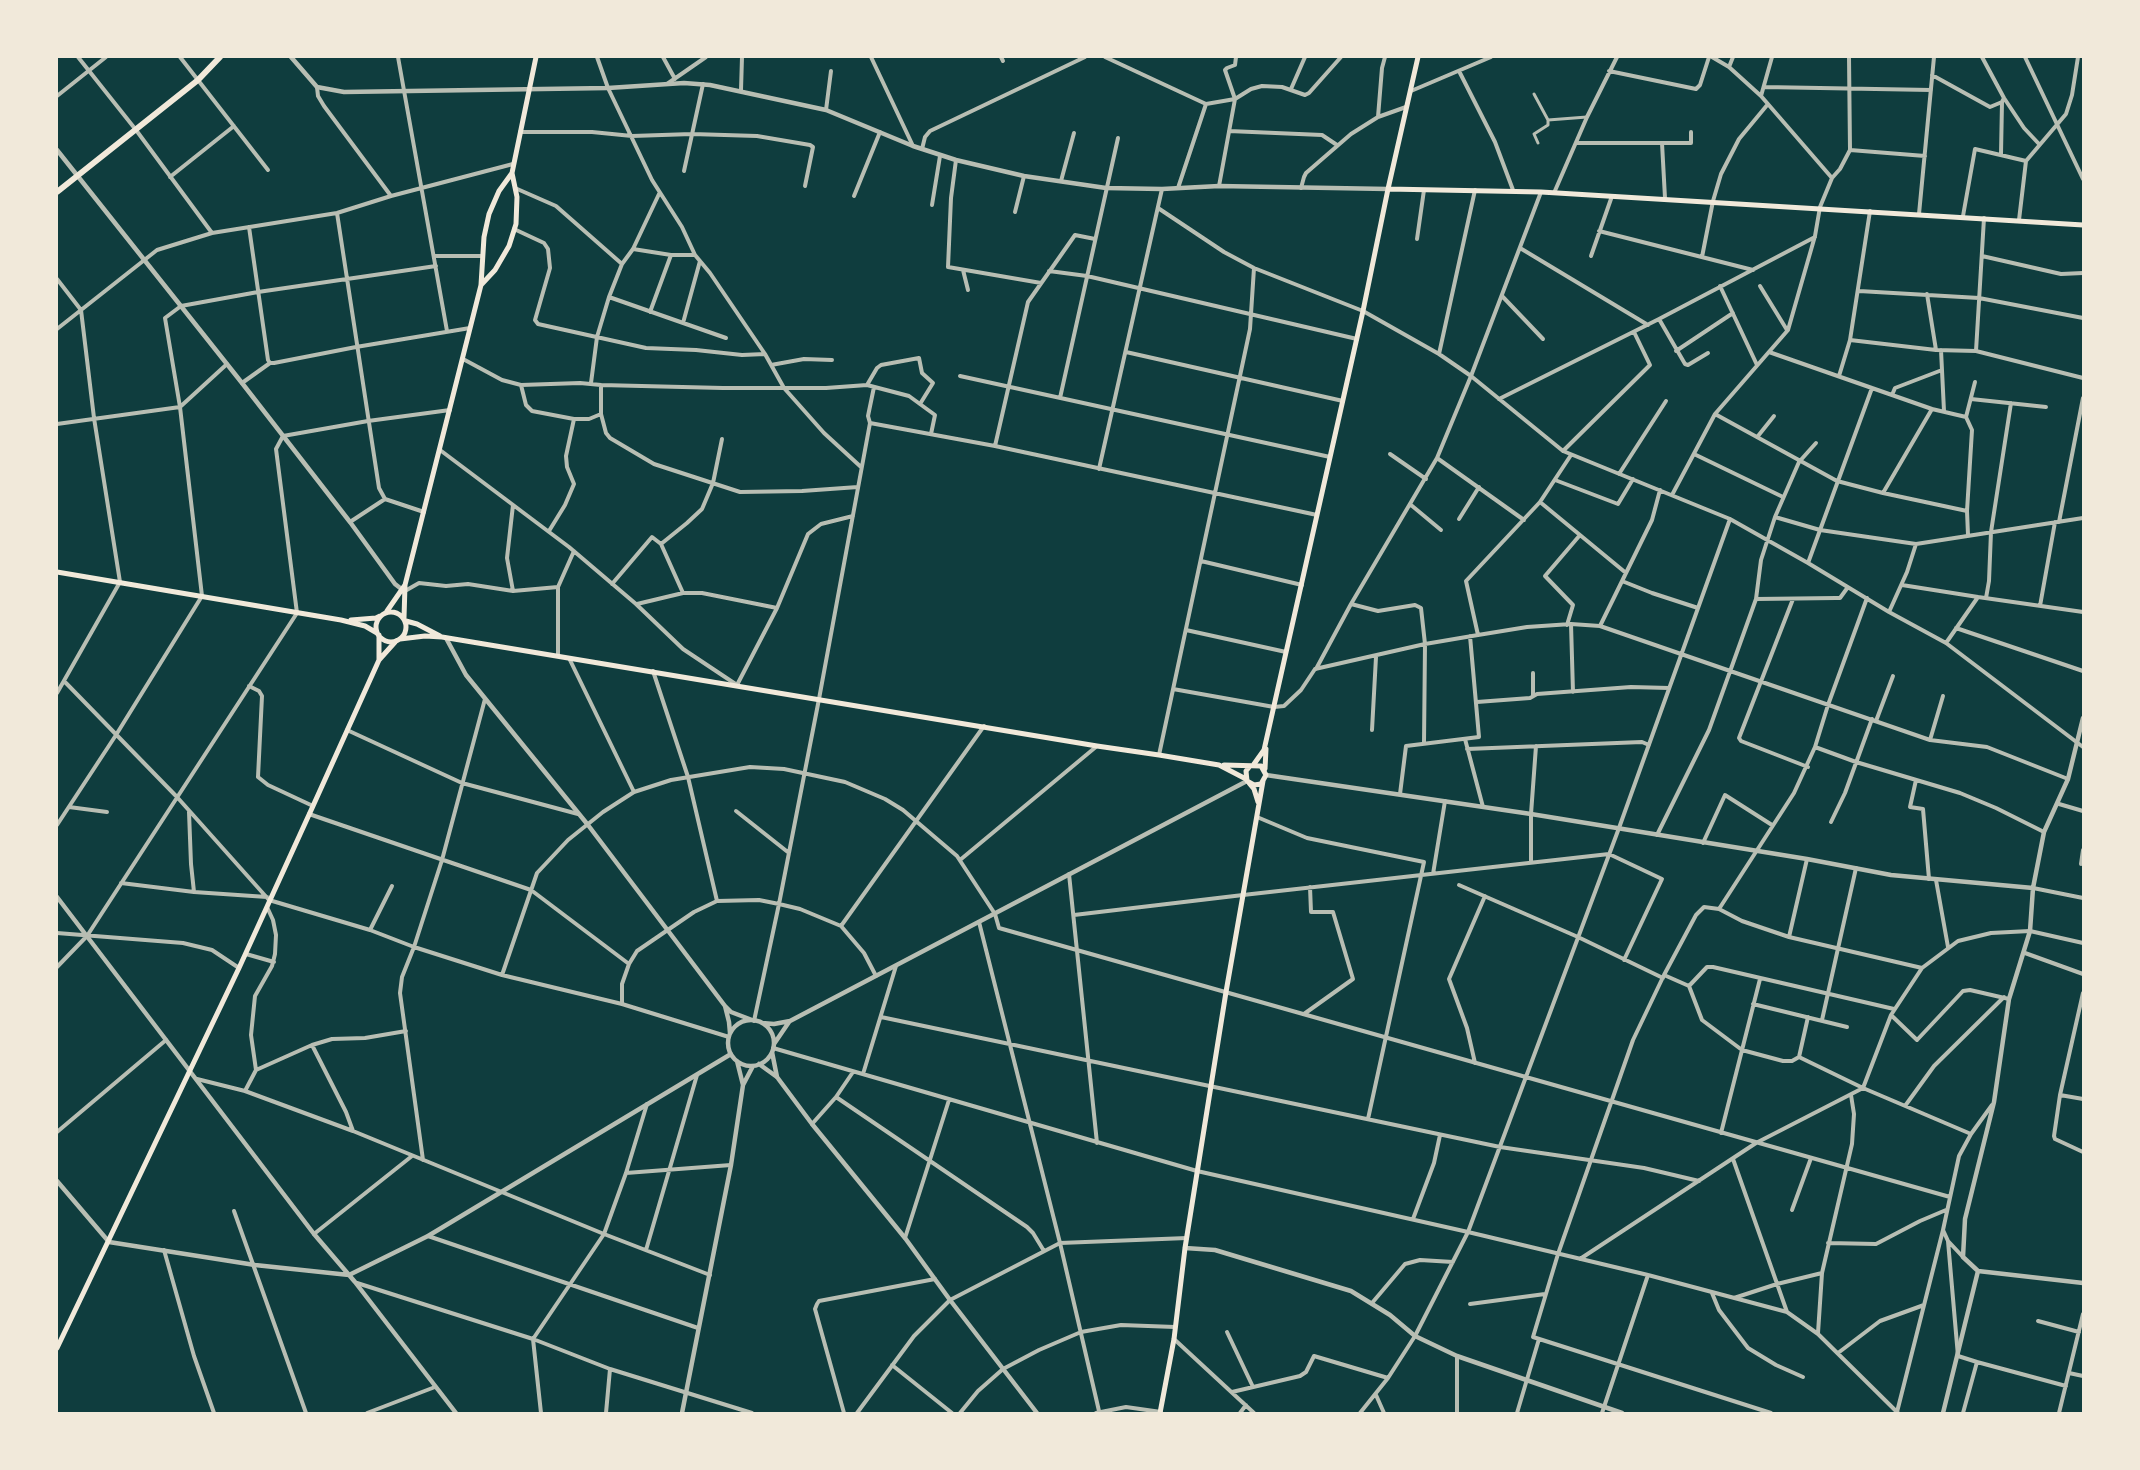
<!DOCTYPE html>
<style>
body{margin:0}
#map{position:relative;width:2140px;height:1470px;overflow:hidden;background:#0f3d3e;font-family:"PT Sans Narrow",sans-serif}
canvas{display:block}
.frame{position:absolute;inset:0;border:58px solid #f1e9da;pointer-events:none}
</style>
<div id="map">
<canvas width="2140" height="1470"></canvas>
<div class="frame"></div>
</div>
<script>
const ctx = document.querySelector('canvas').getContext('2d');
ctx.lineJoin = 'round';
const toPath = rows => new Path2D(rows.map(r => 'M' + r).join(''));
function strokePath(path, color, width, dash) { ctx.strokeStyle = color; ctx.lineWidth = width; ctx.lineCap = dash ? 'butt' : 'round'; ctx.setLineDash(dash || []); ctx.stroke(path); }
strokePath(toPath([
 [1534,94,1548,120],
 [1538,143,1534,134,1548,125,1548,120,1587,117]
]), '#b8beb3', 3);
strokePath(toPath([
 [78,57,136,130,212,233],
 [180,57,268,170],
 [398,57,447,331],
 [597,57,608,88,652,180,682,227,695,255,710,273,765,354,784,388,824,433,861,467],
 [663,57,675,79],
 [871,57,913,146],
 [1001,57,1003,61],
 [1105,57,1206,104,1235,99,1251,89,1262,86,1282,87,1305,95,1309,93,1341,57],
 [1712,57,1729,67,1761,96,1832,178],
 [1982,57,2004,98,2024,128,2039,144],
 [2025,57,2083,179],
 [1729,67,1733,57],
 [1459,71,1495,142,1513,190],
 [1609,71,1696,89,1700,85,1709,57],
 [1932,75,1990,107,2002,102,2004,98],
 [667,84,706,57],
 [317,87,318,96,324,106,391,196],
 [1764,87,1931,90],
 [1291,89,1305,57],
 [741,90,742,57],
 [1411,91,1491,57],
 [57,96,106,57],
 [1761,96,1772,57],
 [826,110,831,71],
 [1378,117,1382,68,1385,57],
 [1229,131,1322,135,1337,145],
 [520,132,592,132,632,136,692,134,757,136,810,145,813,147,805,186],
 [1576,143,1691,143,1691,132],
 [1662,143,1665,198],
 [922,149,925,137,930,131,1085,57],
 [1850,150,1925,156],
 [2001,154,2002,102],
 [956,160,951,198,948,267,1041,283],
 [684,171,703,84],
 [170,177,234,126],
 [1061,181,1074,133],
 [1219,186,1235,99,1225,70,1227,68,1235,65,1236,57],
 [515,188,556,206,622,264],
 [1178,188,1206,104],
 [1301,188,1304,177,1306,173,1351,134,1378,117,1406,107],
 [1554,193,1587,117,1617,57],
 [854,196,880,132],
 [932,205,940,156],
 [1158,208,1224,252,1254,268,1363,311,1439,354,1471,376,1563,451,1730,519,1808,563,1889,612,1946,643,2083,747],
 [1015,212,1024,176],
 [337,213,379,488,385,499,424,512],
 [1919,214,1934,57],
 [1963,216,1975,149,2026,161],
 [2019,220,2026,161,2066,114,2072,95,2078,57],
 [249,227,268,360,270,363],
 [514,229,544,243,548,249,550,268,535,320,538,324,646,348,696,350,742,355,765,354],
 [1599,231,1753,270],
 [1417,239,1424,190],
 [1520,248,1648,325],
 [633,249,671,255],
 [435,256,482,256],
 [1591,256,1612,196],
 [1982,256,2061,274,2083,273],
 [1702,257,1713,201,1721,174,1739,139,1768,104],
 [963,270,968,290],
 [1049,271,1087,276,1357,339],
 [57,279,81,310,94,418,120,582,57,693],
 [1720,286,1757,365],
 [1760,286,1787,330],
 [1859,291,1979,298,2083,318],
 [1927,294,1936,350],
 [1502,296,1543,339],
 [609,297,726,338],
 [650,312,671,255,695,255],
 [1659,319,1685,364,1688,365,1708,353],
 [683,323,700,261],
 [57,329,157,250,212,233,337,213,391,196,513,164],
 [1850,340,1936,350,1976,351,2083,378],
 [1941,350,1944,411],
 [1676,351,1733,313],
 [1976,351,1984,218],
 [1126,352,1343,401],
 [1769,352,1932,409],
 [1439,354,1475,190],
 [463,359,502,380,521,385,580,383,601,385],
 [771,365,804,359,832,360],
 [960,376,1330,457],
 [1839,376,1850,340,1870,211],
 [242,383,270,363,274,363,356,347,470,328],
 [591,383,597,337,609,297,622,264,633,249,659,194],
 [521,385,526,405,532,411,574,419,589,419,601,414],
 [867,385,877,368,881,365,919,358,922,373,933,383,920,404],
 [1892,395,1895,388,1942,370],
 [1060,398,1118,138],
 [1499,399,1659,319,1815,237],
 [1971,399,2046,407],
 [1715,414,1837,481,1883,493,1932,409,1966,417,1972,430,1967,511,1968,535],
 [1966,417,1975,382],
 [870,423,995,446,1317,515],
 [57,424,180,407,227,364],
 [1758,436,1774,416],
 [995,446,1028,302,1075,235,1095,239],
 [440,450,569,547,636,604,683,649,737,685,777,608,808,534,821,524,853,516],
 [1563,451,1650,365,1634,332],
 [1390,454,1426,479],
 [1694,454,1783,497],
 [1437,458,1524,520],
 [1099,469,1162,189],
 [1619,474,1666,401],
 [1555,480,1618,504,1633,479],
 [858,487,802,491,740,492,654,464,610,438,606,433,601,414,601,385,723,388,826,388,867,385,909,396,935,415,931,434],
 [1883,493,1967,511],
 [1672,495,1715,414,1788,330,1815,236,1820,207,1832,178,1840,169,1850,150,1849,57],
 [1540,502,1626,573],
 [513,505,507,558,513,591],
 [1411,505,1441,530],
 [1775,517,1820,530,1916,544,2083,518],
 [1459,519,1479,487],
 [350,522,385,499],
 [2059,522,2083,398],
 [549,531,565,505,574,484,567,467,566,456,574,419],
 [661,544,687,523,702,509,713,483,722,439],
 [1201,561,1302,585],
 [1808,563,1872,388],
 [1622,581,1652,593,1698,608],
 [612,584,652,537,661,544,683,593],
 [1902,585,1978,597],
 [405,591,419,583,446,586,468,584,513,591,558,587,574,551],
 [1986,598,1989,581,1991,532,2011,403],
 [1756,599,1761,560,1775,517,1799,462,1816,443],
 [1793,599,1739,738,1741,741,1808,767],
 [637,604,683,593,702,593,777,608],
 [1351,604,1378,611,1415,605,1421,608,1425,644,1424,743],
 [2040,606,2055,522],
 [1889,612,1907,572,1916,544],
 [1571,624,1573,692],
 [1567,625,1573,605,1545,576,1580,535],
 [1600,626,1652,520,1660,490],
 [1956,628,2083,671],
 [1186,630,1286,652],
 [1478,635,1466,581,1540,502,1571,455],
 [1946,643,1978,597,2083,612],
 [558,656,558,587],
 [569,658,634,792],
 [1316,669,1351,604,1437,458,1471,376,1541,192],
 [653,671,688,777,717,901],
 [1533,673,1533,696],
 [64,681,177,797,269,900,370,930,414,947,502,975,622,1004,729,1037],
 [249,686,259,691,262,696,258,777,268,785,313,806],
 [1173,689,1274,707,1284,706,1301,690,1315,669,1425,644,1478,635,1527,627,1571,624,1600,626,1930,740,1987,747,2068,779],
 [1477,702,1530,698,1537,694,1631,687,1669,688],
 [1876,721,1893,676],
 [347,730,462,783,578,814],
 [1372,730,1376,657],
 [1465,739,1483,807],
 [1930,740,1943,696],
 [1815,747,1828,705,1867,598],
 [1467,749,1642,742,1649,745],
 [1159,755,1250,329,1254,268],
 [1916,780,1910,807,1923,809,1929,879],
 [1400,794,1406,746,1479,737,1470,636],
 [2059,804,2083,811],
 [69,807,107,812],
 [736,811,789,853],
 [189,812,191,864,194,892],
 [309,814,531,890,629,964],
 [1257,817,1307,838,1424,862,1368,1119],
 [1831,822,1845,793,1872,719],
 [57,825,116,735,202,596,180,407,165,318,181,306,258,292,436,266],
 [1657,835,1709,730,1756,599,1836,598,1840,598,1848,587],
 [1703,843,1725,795,1772,825],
 [960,860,1097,746],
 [1531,863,1531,814,1536,746],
 [2081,864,2083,850],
 [1069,874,1097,1143],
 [1433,874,1445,801],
 [1936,880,1948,947],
 [121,883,194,892,267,897],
 [1459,885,1578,937,1663,978],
 [2033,888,2083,898],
 [1719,909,1794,793,1815,747,1856,762,1960,793,1996,808,2044,832],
 [1074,915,1243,895,1609,854,1662,879,1624,960],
 [979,922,1060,1243,1099,1411],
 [841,926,984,726],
 [370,930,392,886],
 [57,933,183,943,212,950,239,968],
 [1789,937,1807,859],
 [2025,953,2083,974],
 [246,954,274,962],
 [57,967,87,936,297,613,276,449,283,436,368,421,450,410],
 [502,975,537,873,568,840,603,812,634,792,671,780,750,767,784,769,845,782,885,799,903,810,957,856,995,914,999,928,1950,1197],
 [1664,975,1689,986,1707,967,1713,967,1894,1009],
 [1689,986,1702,1020,1742,1050,1783,1061,1792,1061,1799,1057],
 [2083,993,2060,1095,2054,1136,2055,1139,2083,1152],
 [622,1004,622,984,629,964,637,951,694,912,717,901,759,900,779,904,800,909,841,926,864,953,876,976],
 [1753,1004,1847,1027],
 [1304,1014,1353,979,1333,912,1311,912,1310,887],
 [1891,1015,1917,1040,1963,991,1970,990,2009,999],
 [881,1017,1500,1147,1644,1168,1699,1181],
 [1808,1017,1799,1057,1863,1088,1971,1134,1992,1105],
 [1822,1020,1856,868],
 [754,1021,779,904,819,699,870,423,868,416,874,387],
 [312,1045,346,1112,353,1131],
 [773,1048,1197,1171,1468,1232,1648,1275,1787,1312],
 [1475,1063,1467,1028,1449,979,1485,896],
 [256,1070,251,1035,255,996,272,966,275,954,276,935,273,920,267,907],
 [863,1074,896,966],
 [197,1079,245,1091,353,1131,604,1234,710,1275],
 [245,1091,256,1070,312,1045,332,1039,365,1038,406,1031],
 [2060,1095,2083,1099],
 [836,1097,1027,1227,1033,1233,1044,1251],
 [1905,1106,1934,1066,2004,997],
 [812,1124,836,1097,853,1072],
 [57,1132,166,1040],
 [1721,1133,1760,979],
 [1733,1159,1787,1312,1818,1334,1898,1413],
 [423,1160,400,993,402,977,414,947,442,860,485,699],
 [626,1173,731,1165],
 [1792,1210,1811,1158],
 [234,1211,306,1413],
 [1413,1219,1434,1163,1440,1135],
 [314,1234,412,1156],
 [428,1236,698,1328],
 [905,1238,949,1100],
 [1948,1241,1958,1356,1977,1362,1963,1413],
 [1828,1243,1876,1244,1920,1221,1946,1210],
 [164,1250,194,1356,214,1413],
 [646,1250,697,1075],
 [1963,1257,1948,1241,1943,1230,1959,1156,1971,1134],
 [1580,1259,1756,1143,1863,1088,1891,1015,1922,968],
 [357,1283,533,1339,610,1369,752,1413],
 [1712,1293,1719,1310,1748,1348,1776,1365,1803,1377],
 [1734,1298,1777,1284,1822,1273],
 [1372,1303,1405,1264,1420,1260,1453,1262],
 [1470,1304,1545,1294],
 [2038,1321,2079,1332],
 [1227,1332,1253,1387],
 [1818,1333,1822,1273,1852,1144,1854,1114,1851,1095],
 [1174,1339,1254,1413],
 [1838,1353,1880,1321,1924,1305],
 [1977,1362,2066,1386],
 [892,1365,952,1413],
 [2069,1373,2083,1376],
 [1232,1392,1300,1376,1306,1372,1314,1356,1388,1378],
 [1376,1395,1384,1413],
 [1897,1412,1943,1230],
 [367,1413,435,1387],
 [541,1413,533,1339,604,1234,626,1173,647,1104],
 [606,1413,610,1369],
 [844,1413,815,1309,817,1304,819,1301,935,1279],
 [857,1413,914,1336,950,1300,1060,1243,1187,1238],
 [960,1413,978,1391,1003,1369,1039,1350,1081,1332,1121,1325,1175,1327],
 [1096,1413,1126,1407,1161,1412],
 [1240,1413,1246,1405],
 [1360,1413,1388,1378,1415,1336,1468,1232,1619,828,1730,519],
 [1457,1413,1457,1356],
 [1517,1413,1539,1339],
 [1602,1413,1648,1275],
 [1771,1413,1533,1337,1558,1254,1633,1040,1664,975,1696,915,1704,907,1719,909,1742,921,1789,937,1922,968,1958,941,1991,933,2030,931,2083,943],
 [2059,1413,2083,1314]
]), '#b8beb3', 4);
strokePath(toPath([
 [291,57,317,87,344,92,608,88,684,83,710,85,826,110,913,146,956,160,1024,176,1106,188,1162,189,1219,186,1388,189],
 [57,150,242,383,350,522,395,584,404,591],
 [446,638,466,675,588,825,725,1006,731,1012,752,1020],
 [1266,775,1531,814,1807,859,1891,875,2033,888],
 [57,897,314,1234,355,1282,456,1413],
 [725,1006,729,1022,730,1033],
 '728 1043a23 23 0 1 1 46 0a23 23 0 1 1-46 0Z',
 [762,1023,774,1024,790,1021,1247,781],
 [774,1044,789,1022],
 [772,1052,777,1077],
 [759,1064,777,1077,812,1124,905,1238,950,1300,1037,1413],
 [743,1085,753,1066],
 [57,1181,109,1242,255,1265,349,1275,428,1236,731,1054],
 [1185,1248,1215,1250,1351,1291,1390,1315,1415,1336,1457,1356,1622,1413],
 [1978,1271,2083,1283],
 [682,1413,731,1165,743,1085,737,1061],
 [1943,1413,1978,1271,1963,1257,1965,1219,1994,1102,2009,999,2030,931,2033,888,2044,832,2068,779,2083,718]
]), '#b8beb3', 4.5);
strokePath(toPath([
 [1388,189,1541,192,2083,225],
 [481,285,495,270,509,246,516,224,517,197,512,173,536,57],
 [57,572,341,620,365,626,377,633],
 [387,611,405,585],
 '376 627a15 15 0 1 1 30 0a15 15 0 1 1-30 0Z',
 [404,618,405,585,481,285,484,237,489,214,499,191,512,173],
 [351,620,376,618,380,616],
 [406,621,417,624,440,636],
 [400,639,425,636,442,637,1097,746,1159,755,1219,765,1246,779],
 [379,660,396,641],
 [1254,764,1264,750,1363,311,1388,189,1418,57],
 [1224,765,1261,766,1266,775,1261,784,1254,785,1247,781,1246,771,1250,766],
 [1265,769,1266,749],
 [1249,783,1254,789,1258,802],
 [57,1348,239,968,313,806,379,660,379,635],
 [1160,1413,1174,1339,1185,1248,1226,992,1263,781]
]), '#f1e9da', 5);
strokePath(toPath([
 [57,192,198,80,220,57]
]), '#f1e9da', 6);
</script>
